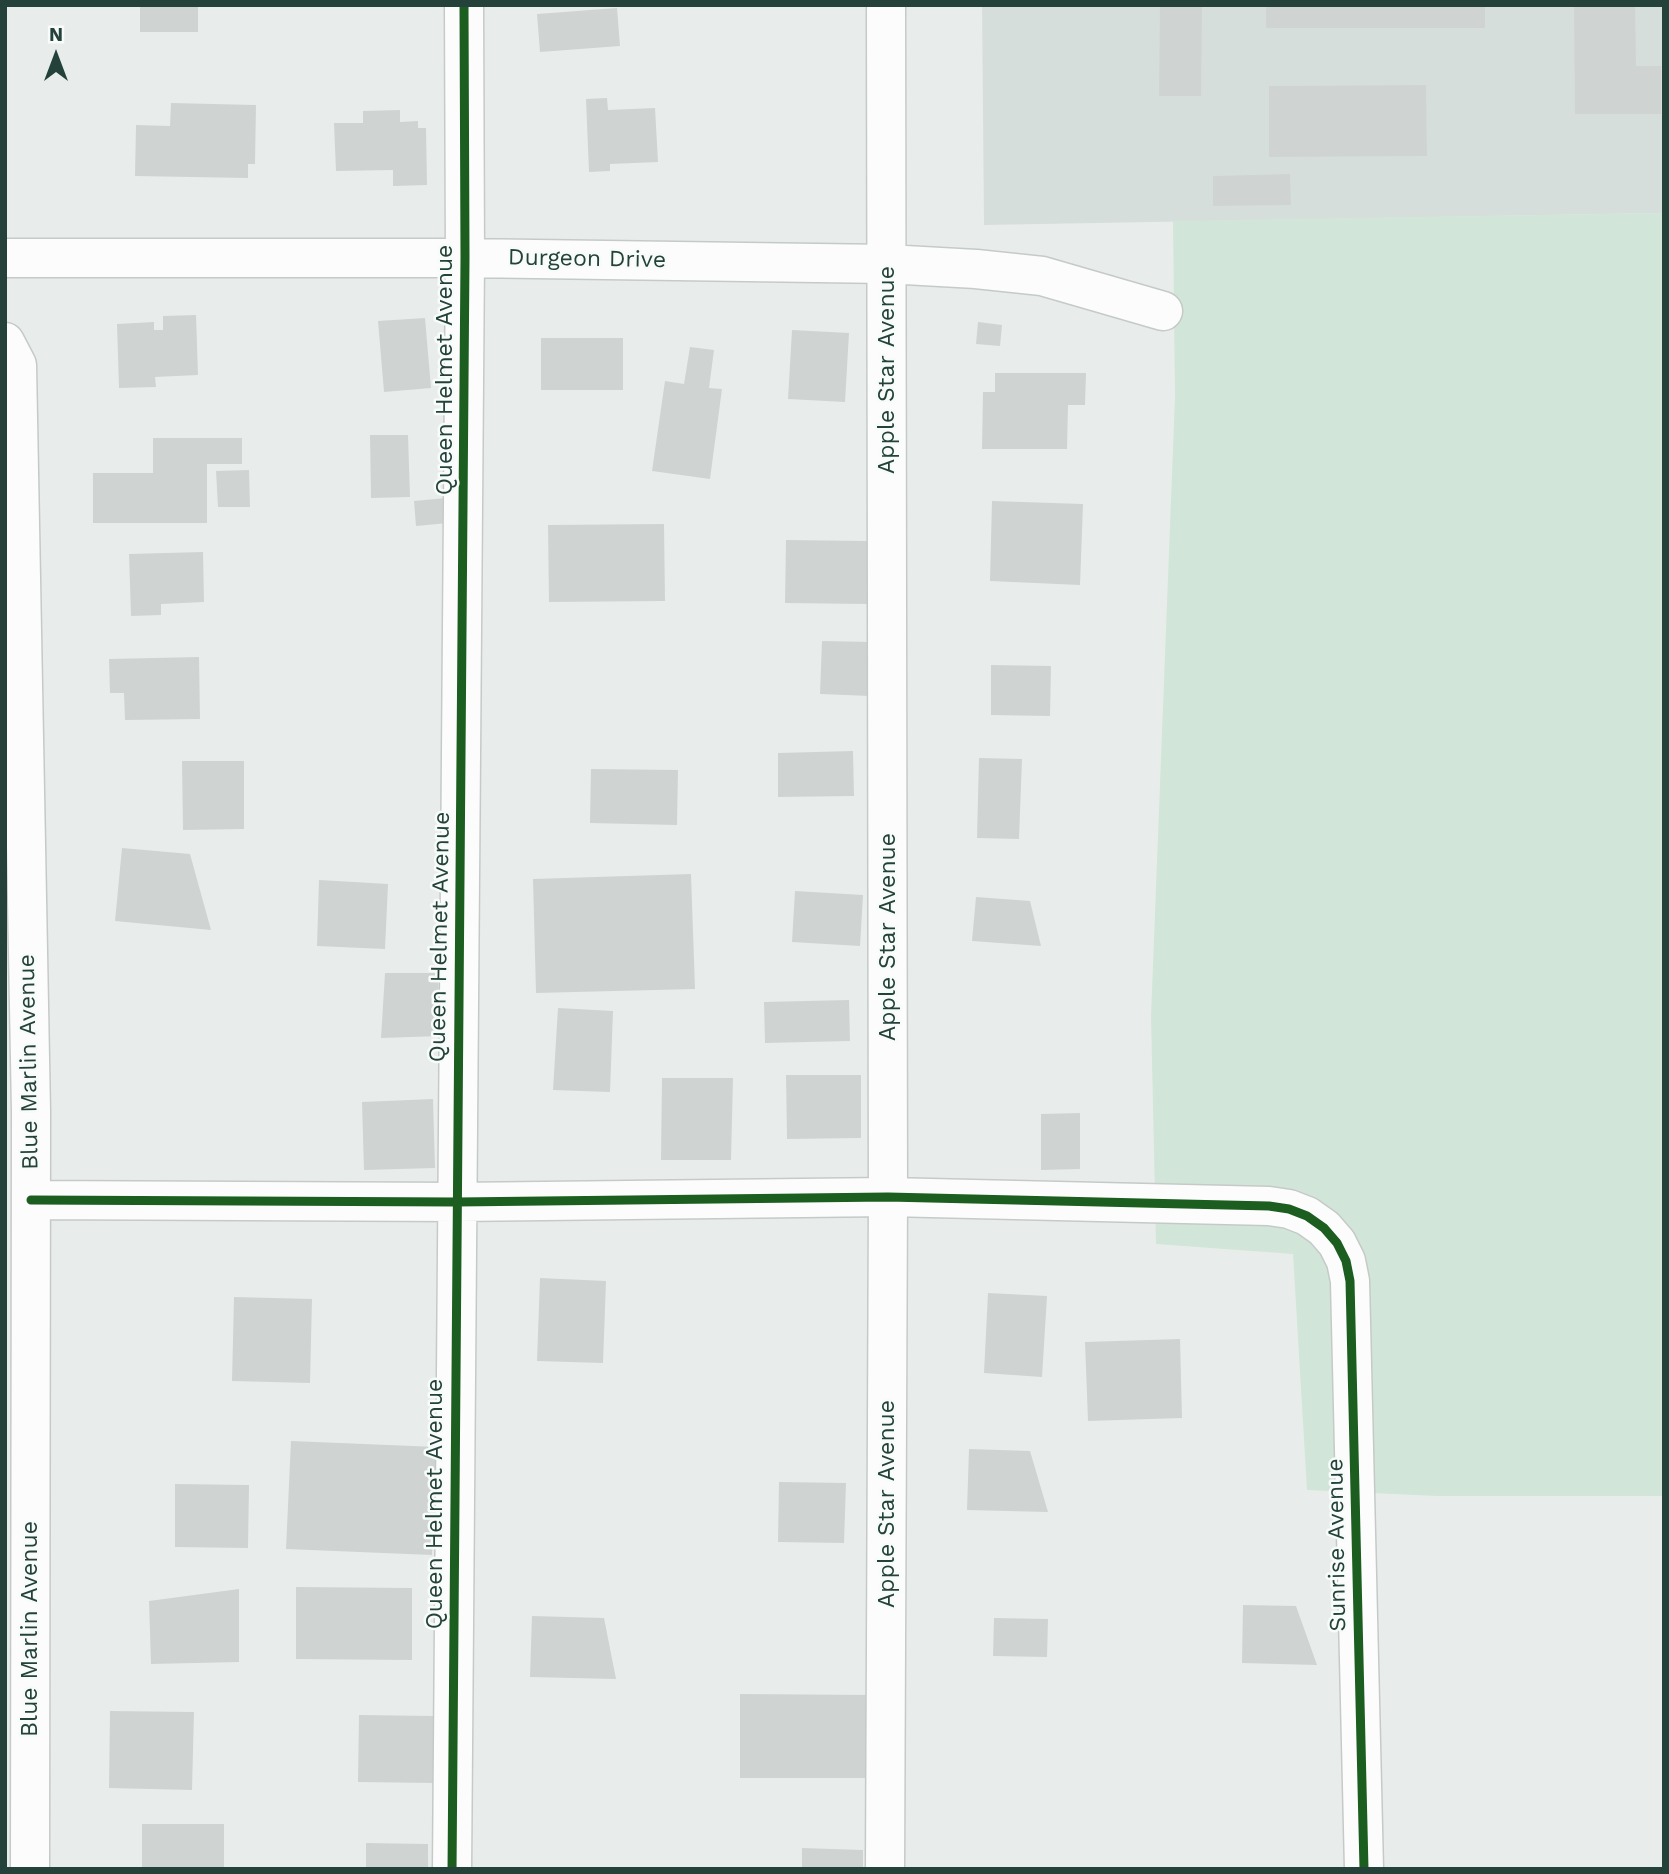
<!DOCTYPE html>
<style>
body{margin:0}
#map{position:relative;width:1669px;height:1874px;overflow:hidden;background:#e8edeb;font-family:"Work Sans",sans-serif}
canvas{display:block}
.frame{position:absolute;inset:0;border:7px solid #24423a;pointer-events:none}
.north{position:absolute;left:21px;top:21px;width:70px;height:70px;-webkit-text-stroke:5px #f7fbf9;paint-order:stroke;rotate:0deg;font-size:19px;font-weight:700;line-height:28px;text-align:center;color:#24423a}
.north::after{content:'';display:block;margin:auto;width:24px;height:32px;background:#24423a;clip-path:polygon(50% 0,100% 100%,50% 72%,0 100%)}
</style>
<div id="map">
<canvas width="1669" height="1874"></canvas>
<div class="frame"></div>
<div class="north">N</div>
</div>
<script>
const ctx = document.querySelector('canvas').getContext('2d');
ctx.lineJoin = 'round';
function paint(path, color) { ctx.fillStyle = color; ctx.fill(path, 'evenodd'); }
const toPath = rows => new Path2D(rows.map(r => 'M' + r).join(''));
function strokePath(path, color, width, dash) { ctx.strokeStyle = color; ctx.lineWidth = width; ctx.lineCap = dash ? 'butt' : 'round'; ctx.setLineDash(dash || []); ctx.stroke(path); }
function label(font, color, halo, rows, align = 'center') {
  ctx.font = font + ' "Work Sans",sans-serif'; ctx.lineWidth = 5; ctx.setLineDash([]); ctx.textBaseline = 'middle'; ctx.strokeStyle = halo; ctx.fillStyle = color; for (const [text, x, y, turn = 0] of rows) {
    ctx.save(); ctx.translate(x, y); ctx.rotate((+turn || 0) * Math.PI / 180); ctx.textAlign = isNaN(turn) ? turn : align; if (halo) ctx.strokeText(text, 0, 0); ctx.fillText(text, 0, 0); ctx.restore();
  }
}
paint(toPath([
 [982,5,1664,5,1664,213,984,225]
]), '#d6dedb');
paint(toPath([
 [1664,213,1664,1496,1437,1496,1307,1490,1293,1254,1156,1244,1151,1016,1175,397,1173,221]
]), '#d1e6d8');
paint(toPath([
 [140,5,198,5,198,32,140,32],
 [1266,5,1485,5,1485,28,1266,28],
 [1574,5,1635,5,1636,66,1661,66,1661,114,1575,114],
 [1160,6,1202,6,1201,96,1159,96],
 [617,8,620,46,540,52,537,14],
 [1426,85,1427,156,1269,157,1269,86],
 [607,98,608,110,655,108,658,162,610,164,610,171,589,172,586,99],
 [171,103,256,105,255,164,248,164,248,178,135,176,136,125,170,126],
 [400,110,400,122,418,121,418,128,426,128,427,185,393,186,393,170,336,171,334,123,363,123,363,111],
 [1290,174,1291,205,1213,206,1213,176],
 [196,315,198,375,155,377,156,387,119,388,117,324,154,322,154,330,163,330,163,316],
 [425,318,431,388,384,392,378,321],
 [978,322,1002,325,1000,346,976,344],
 [792,330,849,333,845,402,788,399],
 [541,338,623,338,623,390,541,390],
 [690,347,714,350,709,388,722,389,710,479,652,471,665,381,684,384],
 [995,373,1086,373,1085,405,1068,405,1067,449,982,449,983,392,995,392],
 [370,435,408,435,410,497,371,498],
 [153,438,242,438,242,464,207,464,207,523,93,523,93,473,153,473],
 [249,470,250,507,218,507,216,471],
 [446,498,448,523,416,526,414,501],
 [992,501,1083,504,1080,585,990,581],
 [664,524,665,601,549,602,548,525],
 [786,540,867,541,867,604,785,603],
 [203,552,204,602,161,604,161,615,131,616,129,554],
 [822,641,872,642,870,696,820,694],
 [199,657,200,719,125,720,124,693,110,693,109,659],
 [991,665,1051,666,1050,716,991,715],
 [853,751,854,796,778,797,778,753],
 [979,758,1022,759,1019,839,977,838],
 [182,761,244,761,244,829,183,830],
 [591,769,678,770,677,825,590,823],
 [122,848,190,854,211,930,115,921],
 [691,874,695,989,536,993,533,879],
 [319,880,388,884,385,949,317,946],
 [795,891,863,895,860,946,792,942],
 [976,897,1030,901,1041,946,972,941],
 [385,973,438,973,440,1036,381,1038],
 [849,1000,850,1041,765,1043,764,1002],
 [558,1008,613,1011,610,1092,553,1090],
 [786,1075,861,1075,861,1138,787,1139],
 [662,1078,733,1078,731,1160,661,1160],
 [433,1099,435,1168,364,1170,362,1102],
 [1080,1113,1080,1169,1041,1170,1041,1114],
 [540,1278,606,1281,603,1363,537,1361],
 [988,1293,1047,1296,1042,1377,984,1373],
 [234,1297,312,1299,310,1383,232,1381],
 [1180,1339,1182,1418,1088,1421,1085,1342],
 [291,1441,437,1447,432,1555,286,1549],
 [969,1449,1030,1451,1048,1512,967,1510],
 [779,1482,846,1483,844,1543,778,1542],
 [175,1484,249,1485,248,1548,175,1547],
 [296,1587,412,1588,412,1660,296,1659],
 [239,1589,239,1662,151,1664,149,1601],
 [1243,1605,1296,1606,1317,1665,1242,1663],
 [532,1616,604,1618,616,1679,530,1677],
 [994,1618,1048,1619,1047,1657,993,1656],
 [740,1694,872,1695,872,1778,740,1778],
 [110,1711,194,1712,192,1790,109,1788],
 [359,1715,433,1716,433,1783,358,1782],
 [142,1824,224,1824,224,1869,142,1869],
 [366,1843,428,1844,428,1869,366,1869],
 [802,1848,863,1850,863,1869,802,1869]
]), '#cfd4d2');
const minor = toPath([
 [5,258,465,258,887,264,976,269,1042,276,1163,311],
 [5,342,17,365,31,1112,30,1869],
 [31,1200,457,1202,888,1197,1269,1206,1289,1209,1307,1216,1324,1228,1337,1243,1346,1261,1350,1281,1364,1869],
 [452,1869,465,258,464,5],
 [885,1869,888,1197,886,5]
]);
strokePath(minor, '#c5cac8', 41);
strokePath(minor, '#fcfcfc', 38);
strokePath(toPath([
 [31,1200,457,1202,888,1197,1269,1206,1289,1209,1307,1216,1324,1228,1337,1243,1346,1261,1350,1281,1364,1869],
 [452,1869,465,258,464,5]
]), '#1b5e20', 9);
label('23px', '#24423a', '#f7fbf9', [
 ["Durgeon Drive",587,259,1],
 ["Queen Helmet Avenue",445,370,-90],
 ["Apple Star Avenue",887,370,-90],
 ["Queen Helmet Avenue",440,937,-89],
 ["Apple Star Avenue",888,937,-90],
 ["Blue Marlin Avenue",29,1062,-91],
 ["Queen Helmet Avenue",435,1504,-90],
 ["Apple Star Avenue",887,1504,-90],
 ["Sunrise Avenue",1337,1545,-91],
 ["Blue Marlin Avenue",30,1629,-90]
]);
</script>
